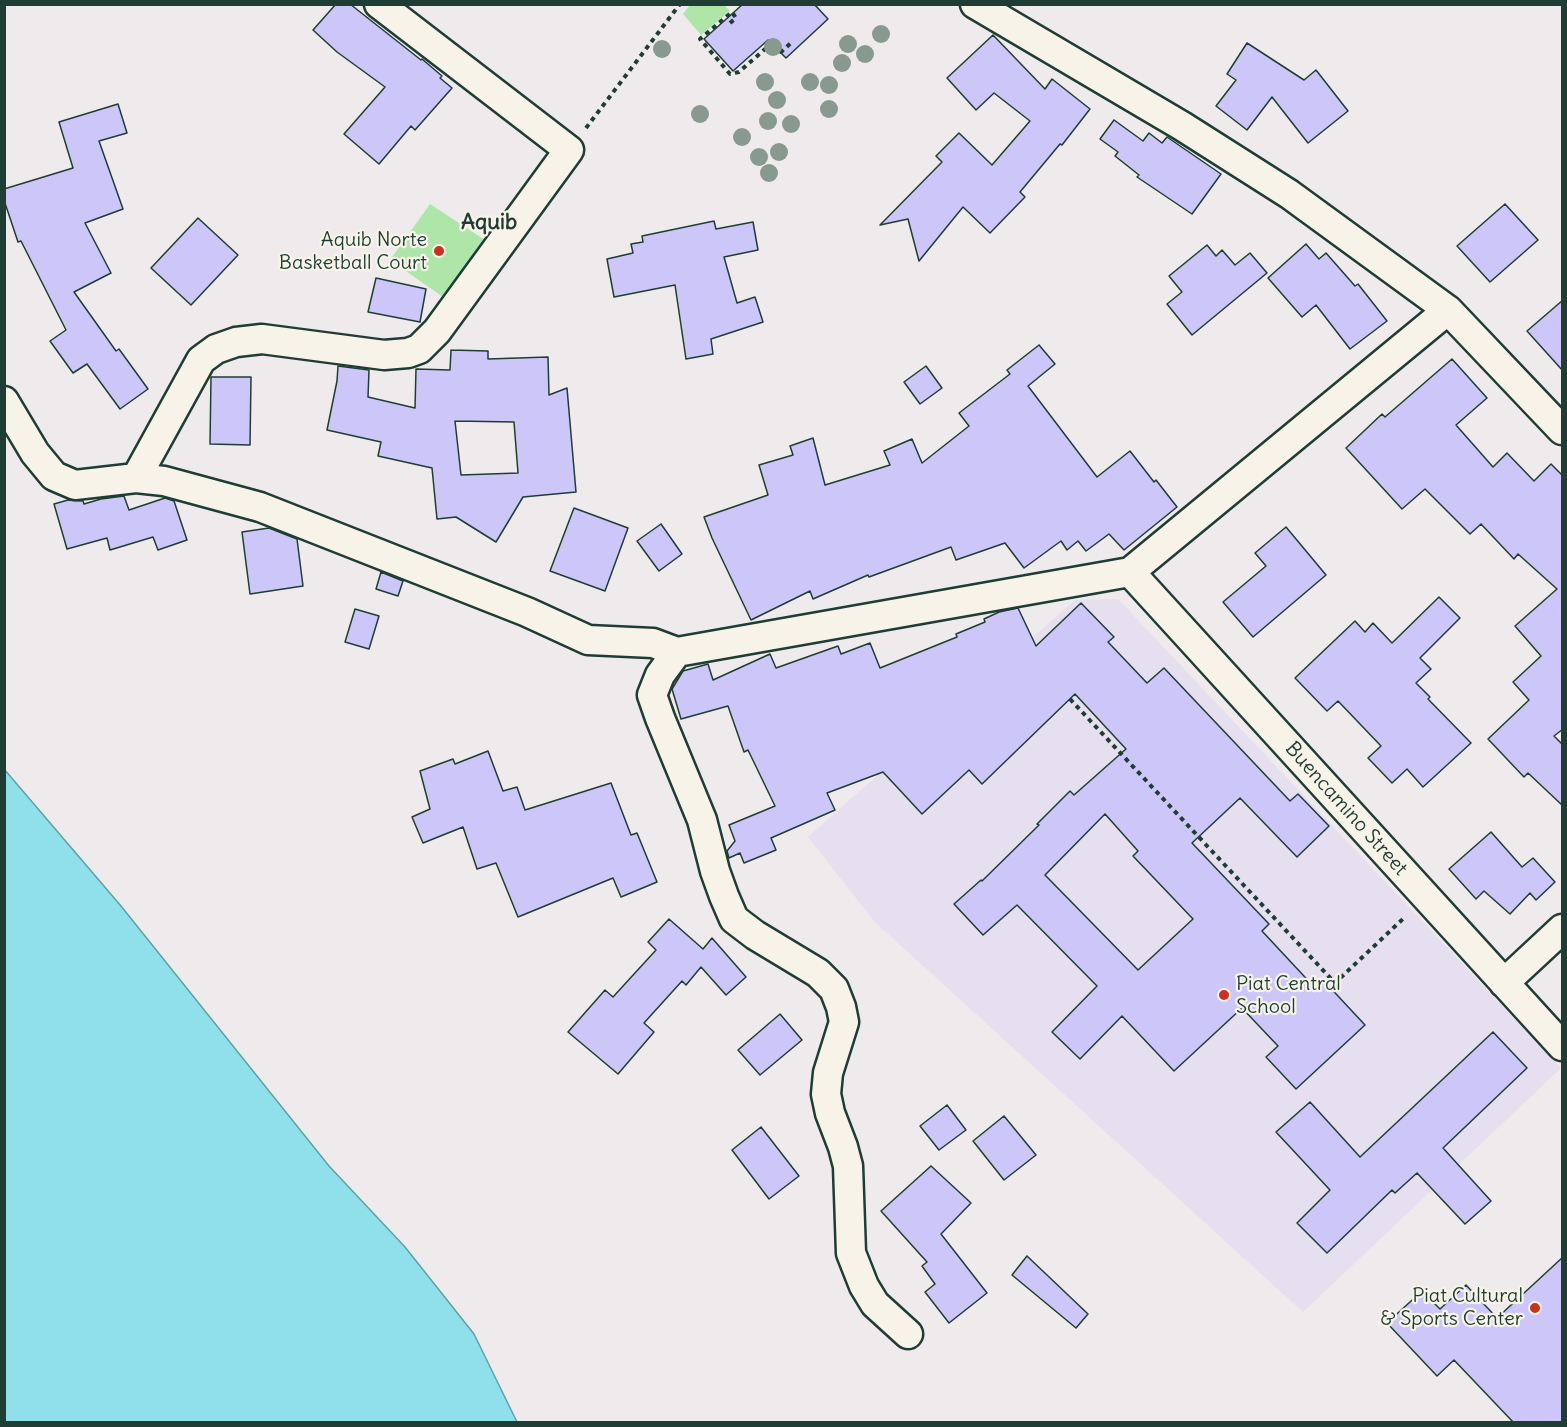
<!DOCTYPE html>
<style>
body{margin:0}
#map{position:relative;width:1567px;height:1427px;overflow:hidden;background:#efeaeb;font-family:Delius,sans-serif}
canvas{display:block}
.frame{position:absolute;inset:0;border:6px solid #1f3d34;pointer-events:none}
</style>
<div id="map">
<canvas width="1567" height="1427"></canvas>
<div class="frame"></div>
</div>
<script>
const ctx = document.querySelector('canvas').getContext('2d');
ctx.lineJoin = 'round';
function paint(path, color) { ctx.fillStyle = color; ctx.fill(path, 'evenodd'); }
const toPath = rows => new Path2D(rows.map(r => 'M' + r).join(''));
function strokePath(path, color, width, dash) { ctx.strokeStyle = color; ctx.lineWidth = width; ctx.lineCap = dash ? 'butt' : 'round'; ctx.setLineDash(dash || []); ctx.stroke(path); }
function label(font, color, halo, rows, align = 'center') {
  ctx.font = font + ' Delius,sans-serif'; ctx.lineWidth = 4.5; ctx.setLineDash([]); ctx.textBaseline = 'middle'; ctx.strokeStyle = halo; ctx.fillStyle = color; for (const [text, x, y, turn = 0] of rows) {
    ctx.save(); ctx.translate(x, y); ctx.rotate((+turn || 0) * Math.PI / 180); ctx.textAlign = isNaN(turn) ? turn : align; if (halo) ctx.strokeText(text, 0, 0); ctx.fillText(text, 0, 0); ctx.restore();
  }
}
paint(toPath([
 [1118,599,1561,1068,1303,1312,875,922,808,837,1075,600]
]), '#e5dfef');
paint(toPath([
 [690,5,724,5,730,11,701,35,683,14],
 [430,204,488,242,446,299,390,260]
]), '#aee6aa');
const water = toPath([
 [4,769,121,906,329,1166,405,1247,474,1334,517,1422,5,1422,4,769]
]);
paint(water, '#90e0ec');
strokePath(water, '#639fa2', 1.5);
const building = toPath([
 [336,4,350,4,421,60,422,59,442,76,440,78,452,88,415,130,411,126,379,164,344,134,385,87,337,52,313,30,336,4],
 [743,4,814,4,828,19,786,58,768,40,733,71,704,39,743,4],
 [993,35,1045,89,1052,79,1090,109,1062,145,1060,144,1020,192,1025,197,990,233,963,207,919,261,908,219,880,225,942,162,936,156,959,133,992,165,1030,121,994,93,976,110,947,78,993,35],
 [1247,43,1304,80,1316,70,1348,111,1308,143,1272,97,1247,130,1216,106,1236,80,1227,74,1247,43],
 [118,104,127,133,99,141,123,209,85,223,111,273,74,292,116,351,119,349,148,389,120,409,87,364,73,373,50,341,66,330,21,241,18,242,4,200,4,189,73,168,59,122,118,104],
 [1114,120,1143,141,1149,133,1162,143,1167,137,1221,174,1192,214,1137,177,1139,175,1115,156,1118,152,1100,139,1114,120],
 [1505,204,1538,240,1490,282,1457,246,1505,204],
 [198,218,238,255,191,305,151,268,198,218],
 [714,221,716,229,753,222,758,250,724,257,737,303,755,297,763,322,711,339,713,354,686,359,675,285,614,297,607,259,633,253,631,244,643,242,642,236,714,221],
 [1306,244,1319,259,1326,253,1355,286,1358,284,1387,321,1350,349,1316,305,1302,317,1268,278,1306,244],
 [1207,245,1216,256,1222,250,1235,265,1250,253,1267,273,1192,335,1167,304,1182,292,1169,276,1207,245],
 [376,278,426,289,420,322,368,312,376,278],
 [1563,300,1563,371,1527,331,1563,300],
 [1039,345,1055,364,1028,386,1097,477,1130,451,1154,482,1156,480,1177,507,1124,550,1109,534,1086,551,1078,541,1067,550,1061,541,1024,568,1005,543,956,560,951,547,869,577,868,575,813,599,810,591,751,620,712,538,704,517,768,495,759,465,793,455,790,446,813,438,825,485,890,465,884,451,912,439,922,463,969,426,959,413,1010,374,1007,370,1039,345],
 [451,350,488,351,488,359,548,357,549,395,567,388,576,492,523,497,496,542,456,517,437,519,432,468,378,456,381,442,327,430,337,381,338,366,369,370,368,397,415,408,416,369,450,370,451,350],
 [455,421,514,422,518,473,461,475,455,421],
 [1452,359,1487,398,1456,425,1493,467,1507,453,1534,481,1551,464,1563,476,1563,729,1554,736,1563,745,1563,806,1528,773,1524,777,1488,739,1529,700,1513,682,1541,656,1515,626,1557,589,1518,554,1514,559,1481,524,1470,534,1425,489,1402,509,1346,448,1382,414,1385,417,1452,359],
 [926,366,942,388,920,404,904,382,926,366],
 [211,377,251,377,250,445,210,444,211,377],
 [124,496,129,510,165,498,174,501,187,540,158,550,153,537,110,550,107,538,67,549,54,504,68,500,83,501,84,504,101,499,124,496],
 [574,508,628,528,605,591,550,571,574,508],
 [661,524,682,554,659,571,637,541,661,524],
 [1286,527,1326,575,1253,637,1223,602,1266,566,1255,553,1286,527],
 [269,528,297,539,303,586,250,594,242,532,269,528],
 [381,572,403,581,398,596,376,589,381,572],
 [1439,597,1460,618,1420,658,1431,669,1416,683,1430,697,1428,699,1471,743,1423,787,1407,769,1392,783,1368,758,1381,746,1338,701,1327,711,1295,678,1355,621,1365,632,1373,623,1392,643,1439,597],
 [1081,603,1114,637,1108,642,1147,683,1164,668,1290,801,1298,794,1329,826,1297,857,1240,798,1192,843,1269,924,1262,931,1316,989,1324,981,1365,1025,1296,1089,1266,1057,1278,1046,1242,1008,1174,1071,1122,1016,1080,1059,1052,1032,1097,986,1017,905,983,935,954,904,981,880,982,881,1039,825,1037,824,1070,791,1074,795,1126,749,1075,694,982,784,969,770,922,814,883,772,827,793,835,810,771,838,776,850,744,863,740,853,729,858,727,851,735,841,729,825,775,806,748,750,744,752,728,706,681,719,672,689,683,671,708,664,713,680,770,654,776,668,838,646,841,654,870,643,880,668,957,637,956,634,985,622,984,619,999,612,1018,608,1036,646,1081,603],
 [1105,814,1138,851,1133,856,1193,919,1138,970,1045,875,1105,814],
 [355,609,379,616,369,649,345,642,355,609],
 [488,751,503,791,517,787,525,810,611,783,631,835,637,833,657,882,621,897,613,878,518,917,496,863,477,869,463,827,423,843,412,817,430,809,420,771,453,759,455,764,488,751],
 [1491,832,1522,867,1533,858,1555,882,1536,900,1530,893,1510,914,1484,891,1476,899,1449,869,1491,832],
 [669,919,703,949,712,938,746,977,726,995,701,967,686,985,682,981,644,1023,654,1032,618,1074,568,1032,605,990,613,997,656,950,648,942,669,919],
 [780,1014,802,1040,760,1075,738,1050,780,1014],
 [1493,1032,1527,1068,1443,1148,1491,1201,1465,1224,1417,1173,1395,1193,1392,1190,1327,1253,1297,1223,1330,1190,1276,1132,1310,1102,1360,1157,1493,1032],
 [947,1105,966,1130,939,1150,920,1126,947,1105],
 [1004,1116,1036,1155,1004,1180,973,1141,1004,1116],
 [761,1127,799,1176,769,1199,732,1150,761,1127],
 [931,1166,971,1203,941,1234,987,1293,949,1323,925,1292,935,1284,922,1266,927,1262,881,1211,931,1166],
 [1027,1256,1088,1314,1076,1328,1012,1275,1027,1256],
 [1563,1257,1563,1422,1513,1422,1454,1360,1437,1376,1387,1323,1422,1291,1440,1309,1466,1285,1497,1318,1563,1257]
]);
paint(building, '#cdc6f9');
strokePath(building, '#1f3d34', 1.5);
const minor = toPath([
 [975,4,1182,126,1289,194,1448,310,1562,430],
 [4,401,35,453,54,476,75,485,136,478,164,481,260,507,527,612,588,640,653,643,677,652,1130,572,1448,310],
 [136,478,201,360,216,349,236,342,262,339,384,355,408,353,419,349,437,331,569,150,379,4],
 [1130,572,1562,1046],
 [677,652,660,675,652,695,660,718,702,820,715,871,724,896,734,919,755,935,818,973,834,989,841,1007,844,1022,828,1073,826,1094,830,1113,843,1147,848,1166,851,1253,864,1286,875,1304,908,1334],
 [1504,983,1562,929]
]);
strokePath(minor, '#1f3d34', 33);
strokePath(toPath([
 [730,23,736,18,732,12,700,39,730,74,739,72,765,49,781,52,792,42],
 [586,128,680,4],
 [1070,699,1335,983,1406,916]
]), '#1f3d34', 4, [4.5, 4.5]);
strokePath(minor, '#f7f3e8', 28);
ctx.fillStyle = '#889990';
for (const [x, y] of [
 [881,34],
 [848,44],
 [773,47],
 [662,49],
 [865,54],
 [842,63],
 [765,82],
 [810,82],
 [829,85],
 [777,100],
 [829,109],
 [700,114],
 [768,121],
 [791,124],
 [742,137],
 [779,152],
 [759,157],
 [769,173]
]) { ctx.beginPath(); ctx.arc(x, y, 9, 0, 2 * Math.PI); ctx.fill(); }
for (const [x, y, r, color] of [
 [439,251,6,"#c8321e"],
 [1224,995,6,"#c8321e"],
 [1535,1308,6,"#c8321e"]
]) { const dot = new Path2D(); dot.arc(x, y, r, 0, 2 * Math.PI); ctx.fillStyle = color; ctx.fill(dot); strokePath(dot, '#f7f3e8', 2); }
label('20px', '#1f3d34', '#f7f3e8', [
 ["Aquib Norte",427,240],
 ["Basketball Court",427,263],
 ["Piat Central",1236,984,"left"],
 ["School",1236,1007,"left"],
 ["Piat Cultural",1523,1296],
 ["& Sports Center",1523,1319]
], 'right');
label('20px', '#1f3d34', '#f7f3e8', [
 ["Buencamino Street",1346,809,48]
]);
label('bold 22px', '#1f3d34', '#f7f3e8', [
 ["Aquib",489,223]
]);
</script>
